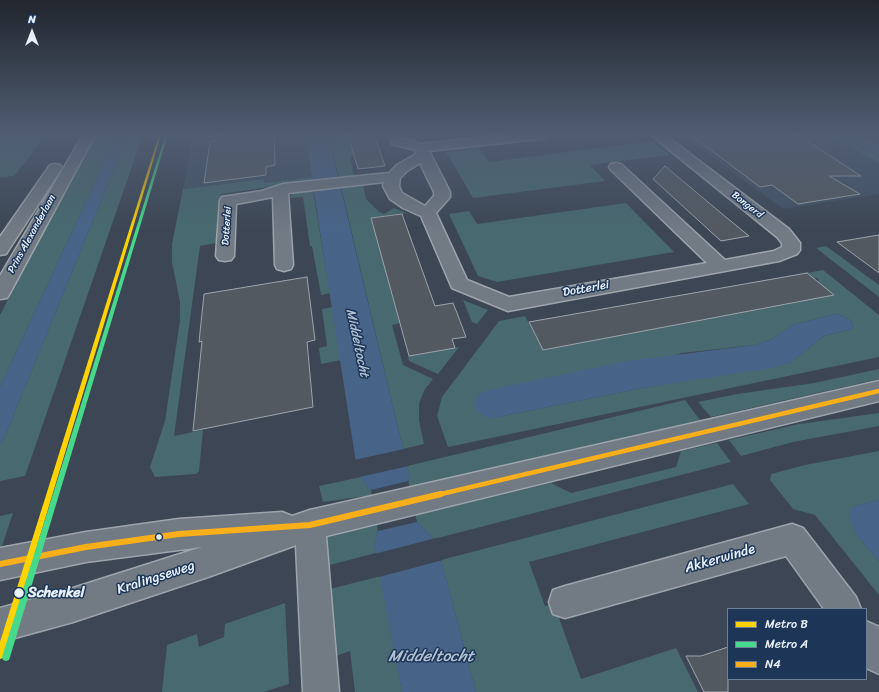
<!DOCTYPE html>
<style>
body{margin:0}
#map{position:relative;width:879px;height:692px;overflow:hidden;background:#3c4654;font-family:Sriracha,sans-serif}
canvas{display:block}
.legend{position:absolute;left:727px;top:608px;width:140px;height:72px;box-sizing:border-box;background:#1d3557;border:1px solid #6e8097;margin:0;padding:5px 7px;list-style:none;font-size:12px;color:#e8f1f8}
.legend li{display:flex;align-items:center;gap:8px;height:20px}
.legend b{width:20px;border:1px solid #6e8097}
.north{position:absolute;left:12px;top:12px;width:40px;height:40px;-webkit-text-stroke:3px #1d3557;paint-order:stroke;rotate:0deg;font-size:11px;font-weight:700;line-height:16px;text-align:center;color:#e8f1f8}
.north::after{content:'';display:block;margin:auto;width:14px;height:18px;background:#e8f1f8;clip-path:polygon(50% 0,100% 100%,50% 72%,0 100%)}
</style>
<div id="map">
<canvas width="879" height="692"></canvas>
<ul class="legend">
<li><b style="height:5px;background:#ffd301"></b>Metro B</li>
<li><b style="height:5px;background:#46d98b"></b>Metro A</li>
<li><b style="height:5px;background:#f9af1a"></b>N4</li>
</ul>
<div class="north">N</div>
</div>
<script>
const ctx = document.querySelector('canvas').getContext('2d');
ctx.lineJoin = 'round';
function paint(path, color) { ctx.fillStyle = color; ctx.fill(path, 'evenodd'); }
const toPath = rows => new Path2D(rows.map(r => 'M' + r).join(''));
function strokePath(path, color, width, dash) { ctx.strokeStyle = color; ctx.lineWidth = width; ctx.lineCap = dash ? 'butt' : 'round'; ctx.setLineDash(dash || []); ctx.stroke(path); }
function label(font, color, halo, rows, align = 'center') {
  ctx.font = font + ' Sriracha,sans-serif'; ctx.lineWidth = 3; ctx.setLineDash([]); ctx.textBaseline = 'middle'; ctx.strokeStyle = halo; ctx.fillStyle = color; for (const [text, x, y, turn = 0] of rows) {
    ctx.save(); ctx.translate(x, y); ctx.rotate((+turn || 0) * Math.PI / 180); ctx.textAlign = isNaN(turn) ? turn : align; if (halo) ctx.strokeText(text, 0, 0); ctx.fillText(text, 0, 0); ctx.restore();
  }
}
paint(toPath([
 [193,135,305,135,312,177,264,183,263,179,183,189],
 [682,135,827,135,879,163,879,194,783,209]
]), '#425163');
paint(toPath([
 [0,135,46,135,14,176,0,177],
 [94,135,114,135,110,150,0,387,0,315],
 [124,135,140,135,140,143,25,476,0,481,0,444,3,441,119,157],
 [328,135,348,135,354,155,350,156,354,176,339,178],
 [827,135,839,135,879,156,879,163],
 [652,141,670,155,590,165,605,181,473,198,446,152,479,148,489,162],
 [312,177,307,178,312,179,312,181,221,194,216,243,200,246,174,436,203,430,199,471,196,474,155,477,150,467,165,421,180,320,180,302,172,262,172,244,183,189,264,179,264,183],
 [363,185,366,199,379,212,384,214,394,208,406,213,371,218,400,323,392,325,403,365,433,379,425,389,419,403,419,420,424,444,403,449,341,187],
 [313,191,330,293,321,295,312,246,310,246,303,197,289,198,293,193],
 [626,203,674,252,497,282,478,276,449,214,469,211,477,224],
 [826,246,879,285,879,297,816,248],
 [823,270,879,315,879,357,448,447,437,416,442,397,499,321,525,316,543,350,833,295,817,281,819,280,817,278,814,279,807,273],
 [836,314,843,316,850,320,853,324,852,329,824,336,790,363,642,388,493,418,682,353,755,345,770,340,795,324],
 [463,300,488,310,477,324,472,322],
 [333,307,341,360,321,364,319,348,327,346,322,309],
 [459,347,438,374,409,361,408,356],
 [879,369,879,379,711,417,698,402,737,394,814,383],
 [685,400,700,420,409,487,407,466],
 [879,413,879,426,793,442,741,456,729,440,799,424],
 [717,443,731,462,434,539,417,522,415,515,551,483,571,493,676,467,681,451],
 [879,451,879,500,854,506,856,534,879,561,879,595,815,515,793,509,770,480,771,474,805,465],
 [361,477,364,483,371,490,372,495,323,502,319,486],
 [733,484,749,504,529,562,545,606,554,604,581,679,676,648,698,692,476,692,441,560],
 [13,513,2,546,0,546,0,516],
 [377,525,378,531,374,545,376,553,326,566,324,538],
 [381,576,402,692,355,692,350,651,336,656,330,589],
 [285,603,289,684,264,692,162,692,167,645,197,634,199,647,224,637,225,624]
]), '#47696f');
paint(toPath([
 [114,135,124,135,119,157,3,441,0,444,0,387,110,150],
 [305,135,328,135,409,474,408,481,417,522,436,541,476,692,402,692,374,545,378,531,372,495,371,490,364,483,357,469,312,180,307,178,312,177],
 [842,135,860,135,879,145,879,156],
 [836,314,843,316,850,320,853,324,852,329,824,336,790,363,777,367,642,388,493,418,485,417,477,411,474,402,477,396,484,391,627,361,755,345,770,340,795,324],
 [879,500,879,561,856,534,851,523,849,511,854,506]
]), '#476488');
paint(toPath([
 [404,449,409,466,359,477,354,460],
 [408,481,417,522,378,531,371,490],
 [436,538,443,560,379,577,374,554]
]), '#3c4654');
const building = toPath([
 [220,135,274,135,275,165,266,167,266,175,204,183,210,142,220,139,220,135],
 [348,135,374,135,385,166,358,169,348,135],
 [691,135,798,135,861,176,829,176,860,194,798,204,772,185,760,187,691,135],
 [665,166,721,213,749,236,721,241,653,179,665,166],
 [402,214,435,306,453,303,457,313,466,337,452,339,455,348,409,356,371,218,402,214],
 [879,235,879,273,837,242,879,235],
 [807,273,834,295,543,350,529,322,807,273],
 [307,277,315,340,307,342,313,407,193,431,202,341,199,342,204,294,307,277],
 [728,647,728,692,704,692,686,656,701,656,728,647]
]);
paint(building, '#535960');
strokePath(building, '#9da4ab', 1);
const minor = toPath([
 [388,135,400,135,402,138,421,144,504,135,545,135,544,138,539,139,429,151,450,192,450,197,436,213,467,280,509,297,707,263,611,170,609,167,611,164,616,163,621,164,725,260,774,251,782,247,782,243,777,237,651,135,665,135,789,229,800,243,800,250,797,254,779,261,508,311,452,288,421,216,403,208,390,199,383,186,384,182,288,193,293,265,291,269,284,271,277,269,275,265,273,197,236,204,234,256,231,260,225,261,219,260,216,256,220,200,222,197,262,191,283,184,389,173,397,165,416,154,415,150,392,144,388,135],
 [420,163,434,192,434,196,425,206,402,193,399,186,400,178,407,171,420,163],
 [310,510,320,515,325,525,339,692,303,692,295,525,300,515,310,510],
 [792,524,803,528,856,597,861,609,824,609,786,556,565,618,553,614,549,602,553,590,565,586,792,524],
 [866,621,879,627,879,674,866,668,866,621]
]);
const tertiary = toPath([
 [879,381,879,401,310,540,208,577,73,622,0,642,0,608,73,588,202,547,86,562,0,580,0,548,86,532,179,519,282,512,292,516,310,510,879,381]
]);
const secondary = toPath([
 [83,135,95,135,10,293,7,298,0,299,0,276,83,135],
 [55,164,60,165,62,168,6,254,0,255,0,237,50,165,55,164]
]);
strokePath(minor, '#9da4ab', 3);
strokePath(tertiary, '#9da4ab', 3);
strokePath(secondary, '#9da4ab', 3);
paint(minor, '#727a84');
paint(tertiary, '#727a84');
paint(secondary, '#727a84');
strokePath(toPath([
 [437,495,879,391]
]), '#f9af1a', 4.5);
strokePath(toPath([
 [0,564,86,547,179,534,310,525,441,494]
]), '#f9af1a', 6);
paint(toPath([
 [159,135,161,135,4,655,3,658,0,659,0,642,159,135]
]), '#ffd301');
paint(toPath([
 [165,136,167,137,10,657,9,660,6,661,3,660,2,657,165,136]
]), '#46d98b');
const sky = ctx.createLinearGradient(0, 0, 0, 232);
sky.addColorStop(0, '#21262e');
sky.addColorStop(0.58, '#505d72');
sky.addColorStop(1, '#505d7200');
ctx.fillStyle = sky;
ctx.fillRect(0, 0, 879, 232);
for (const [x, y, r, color] of [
 [159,537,3.5,"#e8f1f8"],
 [19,593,5.5,"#e8f1f8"]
]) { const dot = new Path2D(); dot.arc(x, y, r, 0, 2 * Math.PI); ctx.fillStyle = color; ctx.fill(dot); strokePath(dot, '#1d3557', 1.5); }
label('10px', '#e8f1f8', '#1d3557', [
 ["Bongerd",747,205,38],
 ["Dotterlei",227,226,-86],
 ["Prins Alexanderlaan",32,234,-61]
]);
label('12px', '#e8f1f8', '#1d3557', [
 ["Dotterlei",586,289,-10]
]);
label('italic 13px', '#b0c1d3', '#1d3557', [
 ["Middeltocht",357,343,78]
]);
label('14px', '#e8f1f8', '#1d3557', [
 ["Akkerwinde",720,559,-16],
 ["Kralingseweg",156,578,-18]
]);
label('bold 14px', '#e8f1f8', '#1d3557', [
 ["Schenkel",28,593]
], 'left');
label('italic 16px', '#b0c1d3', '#1d3557', [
 ["Middeltocht",431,657]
]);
</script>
